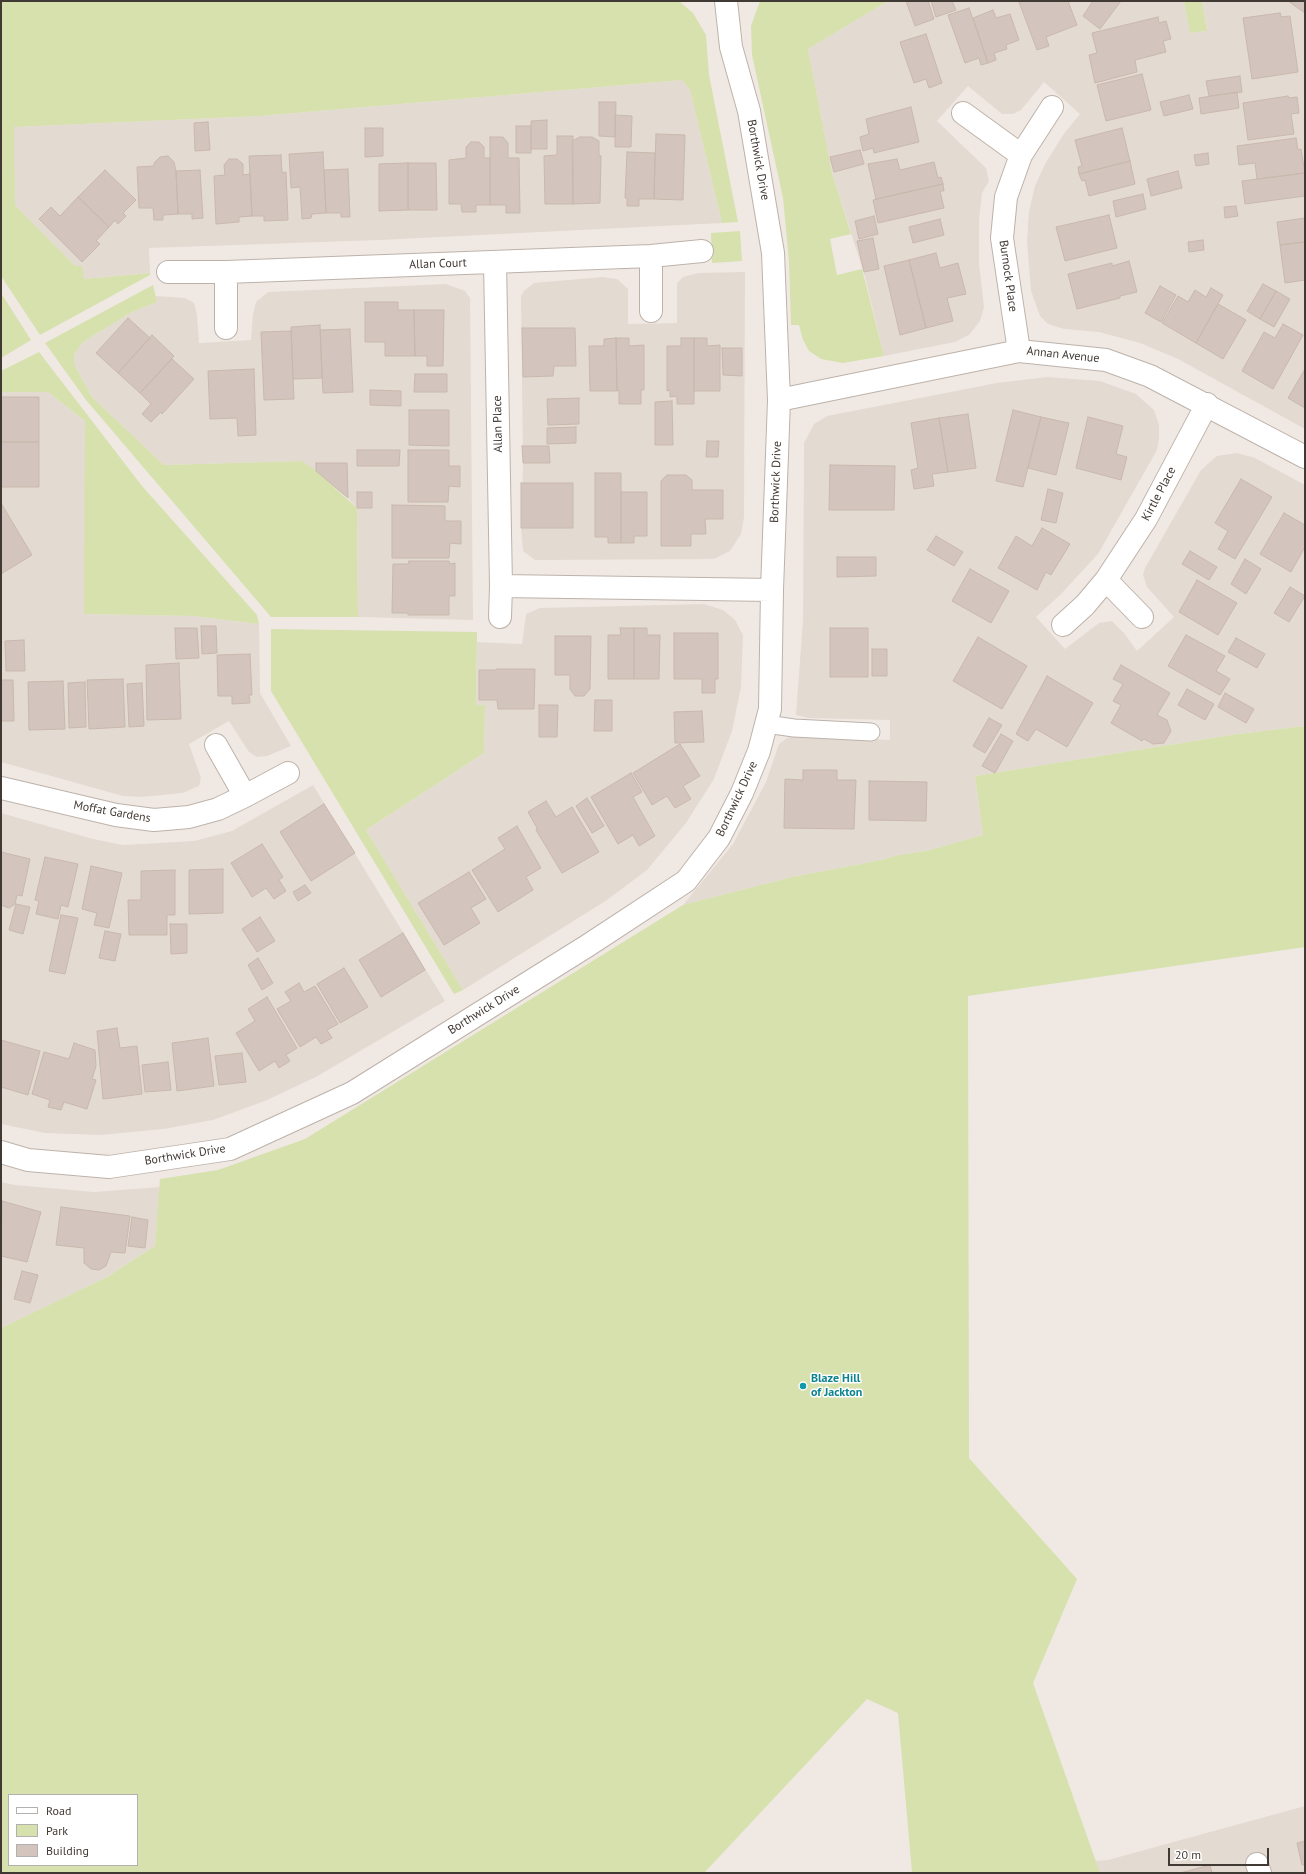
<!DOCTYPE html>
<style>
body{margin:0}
#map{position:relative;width:1306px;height:1874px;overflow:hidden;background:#f0e9e3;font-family:"PT Sans",sans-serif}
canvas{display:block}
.frame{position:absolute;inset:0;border:2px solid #413934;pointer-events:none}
.legend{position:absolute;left:8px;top:1794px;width:130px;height:72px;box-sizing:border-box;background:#fff;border:1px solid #b3b0ae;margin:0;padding:5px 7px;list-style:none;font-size:12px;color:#413934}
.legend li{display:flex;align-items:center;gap:8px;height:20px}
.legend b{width:20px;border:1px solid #b3b0ae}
.scale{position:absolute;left:1168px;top:1848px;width:101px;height:18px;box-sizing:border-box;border:2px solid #413934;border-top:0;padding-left:5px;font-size:12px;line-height:14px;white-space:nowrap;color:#413934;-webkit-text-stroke:3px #fff;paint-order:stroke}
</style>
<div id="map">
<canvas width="1306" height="1874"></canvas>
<div class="frame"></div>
<ul class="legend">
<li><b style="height:5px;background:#fff"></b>Road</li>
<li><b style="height:11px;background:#d6e1ae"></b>Park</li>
<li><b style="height:11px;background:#d3c5bd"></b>Building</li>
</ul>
<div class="scale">20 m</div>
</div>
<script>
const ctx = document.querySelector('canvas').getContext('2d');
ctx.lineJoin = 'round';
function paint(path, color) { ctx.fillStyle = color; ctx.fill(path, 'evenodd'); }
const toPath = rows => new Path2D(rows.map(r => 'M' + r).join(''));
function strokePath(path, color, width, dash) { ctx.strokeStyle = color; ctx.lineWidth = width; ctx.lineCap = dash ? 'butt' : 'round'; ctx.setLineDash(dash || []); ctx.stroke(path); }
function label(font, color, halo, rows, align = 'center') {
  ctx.font = font + ' "PT Sans",sans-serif'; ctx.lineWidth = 3; ctx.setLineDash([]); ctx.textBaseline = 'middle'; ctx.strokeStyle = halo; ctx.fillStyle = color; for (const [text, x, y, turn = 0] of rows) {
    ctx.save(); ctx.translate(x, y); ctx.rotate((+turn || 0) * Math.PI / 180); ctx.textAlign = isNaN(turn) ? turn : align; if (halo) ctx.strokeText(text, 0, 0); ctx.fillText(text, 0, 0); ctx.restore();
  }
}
paint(toPath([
 [888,1,1184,1,1190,33,1207,31,1202,1,1305,1,1305,429,1178,359,1140,343,1099,332,1064,329,1048,324,1040,316,1031,291,1027,242,1029,211,1035,186,1045,164,1063,135,1080,114,1044,82,1021,110,1013,114,1002,114,968,86,937,121,986,168,989,181,982,193,979,220,979,263,984,307,980,321,969,335,955,342,884,356,865,277,832,173,808,49],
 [682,80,690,90,722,223,380,240,149,248,150,273,84,279,75,266,15,205,13,127,260,116],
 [745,272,744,517,741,534,730,551,714,559,535,560,523,551,521,528,523,463,521,296,524,291,534,283,603,277,617,279,628,289,628,324,677,323,677,283,683,277,698,273],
 [446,284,465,291,470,298,473,620,358,617,357,508,348,498,302,461,164,465,92,397,75,366,74,355,83,342,132,312,157,302,155,296,185,298,194,303,197,315,199,343,251,340,253,314,256,302,268,292],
 [1047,377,1100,381,1136,394,1154,410,1159,425,1159,439,1157,450,1098,554,1061,594,1036,617,1065,649,1099,623,1112,621,1124,633,1137,651,1174,617,1147,587,1143,575,1145,568,1201,470,1217,456,1237,453,1255,458,1305,485,1305,726,1238,734,975,776,983,835,930,850,899,855,881,860,792,877,683,905,733,844,766,782,779,744,787,738,797,735,890,740,890,720,808,718,796,715,803,620,804,443,814,424,827,416,997,383],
 [1,392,48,392,85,421,85,614,194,616,259,624,260,693,291,746,267,756,257,757,249,752,229,721,189,744,201,778,199,786,182,793,142,797,123,796,1,762],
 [704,604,723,610,735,620,743,635,741,687,732,731,714,779,686,823,647,870,607,900,463,990,366,830,484,753,485,705,476,705,477,642,522,644,526,614,540,608],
 [313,785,445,1001,316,1077,267,1100,213,1120,164,1129,100,1135,45,1133,1,1124,1,813,93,839,123,845,194,841,232,831],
 [1,1182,15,1185,94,1192,160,1187,155,1246,107,1277,1,1328],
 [1305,1806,1305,1873,1100,1873,1095,1861,1108,1860]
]), '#e3dad2');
paint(toPath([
 [1,1,679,1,693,13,706,35,709,75,738,222,722,223,690,90,682,80,260,116,14,127,15,205,75,266,82,266,84,279,150,273,150,275,40,335,1,276],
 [760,1,888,1,808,49,832,173,851,234,830,239,837,275,862,269,884,356,843,363,821,359,809,351,803,340,799,325,791,325,789,261,783,198,752,55,751,26],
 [1184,1,1202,1,1207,31,1190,33],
 [740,231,742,261,712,263,711,233],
 [153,285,157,302,132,312,83,342,74,355,75,366,92,397,164,465,302,461,316,471,357,508,358,617,271,617,86,400,45,343],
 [1,293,31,340,1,358],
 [39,352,142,486,257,615,259,624,194,616,84,614,85,421,48,392,1,392,1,371],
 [271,629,477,632,476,705,485,705,484,753,366,830,463,990,454,994,271,691],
 [1305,726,1305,947,968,996,969,1458,1077,1579,1033,1683,1100,1873,912,1873,898,1713,867,1699,704,1873,1,1873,1,1328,107,1277,155,1246,160,1179,218,1170,305,1139,683,905,792,877,881,860,899,855,930,850,983,835,975,776,1238,734],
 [9,1795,137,1795,137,1865,9,1865]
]), '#d6e1ae');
const building = toPath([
 [906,1,928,1,934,19,915,26,906,1],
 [931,1,952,1,956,10,936,17,931,1],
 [1021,1,1068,1,1077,25,1046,37,1049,46,1037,50,1019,2,1021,1],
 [1093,1,1121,1,1100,29,1083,16,1093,1],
 [1288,1,1305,1,1305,13,1288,1],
 [969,8,988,63,981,65,979,58,965,63,948,15,969,8],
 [993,10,996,18,1010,14,1019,40,1006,45,1007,49,994,53,996,60,988,63,973,18,993,10],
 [1280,13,1281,17,1290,16,1298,72,1252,79,1243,18,1280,13],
 [1158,17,1159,23,1166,21,1171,39,1163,41,1166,52,1135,60,1137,72,1095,83,1089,55,1097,53,1092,33,1158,17],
 [926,34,942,83,929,88,926,79,914,83,900,42,926,34],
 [1142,74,1151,110,1106,121,1097,85,1142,74],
 [1240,76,1242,92,1209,96,1206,81,1240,76],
 [1237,92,1239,108,1201,114,1199,98,1237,92],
 [1189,95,1193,109,1164,116,1160,102,1189,95],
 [1288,96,1289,98,1297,97,1299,113,1291,114,1294,134,1248,140,1243,103,1288,96],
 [599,102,616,102,615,137,599,136,599,102],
 [911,107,919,142,874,153,873,148,863,151,860,137,869,134,866,119,911,107],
 [615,115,632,116,631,147,615,147,615,115],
 [547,120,547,149,531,149,531,121,547,120],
 [208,122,210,150,195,151,194,123,208,122],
 [516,126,531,126,531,153,516,153,516,126],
 [365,128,383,128,383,156,365,157,365,128],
 [1122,128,1130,161,1079,174,1078,167,1082,166,1075,140,1122,128],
 [656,134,685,135,683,200,654,199,656,134],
 [557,136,573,136,573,204,545,204,544,156,557,155,557,136],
 [490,137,503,137,508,143,508,158,519,158,520,213,506,213,506,205,490,205,490,137],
 [580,137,592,137,599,141,599,155,601,156,600,203,573,204,572,141,580,137],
 [1296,138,1298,150,1301,149,1305,173,1257,179,1255,163,1239,165,1237,146,1296,138],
 [471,142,479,142,484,147,484,158,490,158,490,205,476,205,476,212,462,212,461,204,449,204,449,160,466,158,466,147,471,142],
 [860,150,864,164,834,172,830,157,860,150],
 [323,152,326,213,312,214,311,218,302,219,300,187,291,188,289,154,323,152],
 [627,152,655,153,654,199,639,199,639,206,627,206,627,198,625,198,627,152],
 [1208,153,1209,164,1196,166,1194,155,1208,153],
 [281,155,282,173,286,172,288,220,264,221,264,216,252,216,249,156,281,155],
 [168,156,174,162,176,171,178,214,163,215,163,220,154,220,153,208,139,208,137,167,154,166,154,163,160,157,168,156],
 [229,159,237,159,243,164,243,175,250,174,252,216,239,217,239,222,216,224,214,176,225,175,224,165,229,159],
 [897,159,900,170,934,162,938,178,941,177,943,184,876,199,868,164,897,159],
 [1130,161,1135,184,1089,196,1085,180,1082,181,1079,174,1130,161],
 [408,163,436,163,437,210,408,210,408,163],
 [408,163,408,210,379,211,379,164,408,163],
 [348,169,350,217,341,217,341,213,326,213,324,170,348,169],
 [105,170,136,200,123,213,126,216,118,224,115,220,109,227,78,197,105,170],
 [200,170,203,218,192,219,192,214,178,214,176,171,200,170],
 [1178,171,1182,188,1151,196,1147,179,1178,171],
 [1305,173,1305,196,1245,204,1242,181,1305,173],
 [943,184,944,191,940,191,944,208,878,223,873,200,943,184],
 [1143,194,1146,209,1116,217,1113,201,1143,194],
 [78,197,109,227,96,241,100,244,82,262,39,219,51,207,60,216,78,197],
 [1236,206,1238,216,1225,218,1224,207,1236,206],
 [1109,215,1117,248,1065,261,1056,227,1109,215],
 [874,216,878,234,859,239,855,221,874,216],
 [1305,218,1305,242,1280,245,1277,222,1305,218],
 [940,219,944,235,913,243,909,227,940,219],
 [873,238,879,269,864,272,857,241,873,238],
 [1203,240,1204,250,1189,252,1188,242,1203,240],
 [1305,242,1305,280,1285,283,1280,245,1305,242],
 [936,253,940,268,958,263,966,294,947,298,953,321,926,328,909,260,936,253],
 [909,260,926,328,900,335,884,266,909,260],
 [1129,261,1137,292,1120,296,1120,298,1077,309,1068,274,1112,263,1112,266,1129,261],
 [1263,284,1276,291,1260,319,1247,311,1263,284],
 [1160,286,1176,295,1161,322,1145,313,1160,286],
 [1211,288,1223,295,1196,343,1162,323,1178,296,1188,302,1195,290,1206,297,1211,288],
 [1276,291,1290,299,1274,327,1260,319,1276,291],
 [365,302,398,302,398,310,414,310,415,356,385,356,385,342,365,342,365,302],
 [1218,304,1246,320,1223,359,1196,343,1218,304],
 [414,310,444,310,443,366,427,366,427,356,415,356,414,310],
 [128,318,150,338,118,373,96,353,128,318],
 [1283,324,1303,335,1273,389,1242,371,1264,332,1275,338,1283,324],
 [320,325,322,378,293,379,291,327,320,325],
 [522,328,575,328,576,366,554,366,553,376,523,377,522,328],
 [350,329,353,392,323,393,320,330,350,329],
 [291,331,294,399,264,400,261,332,291,331],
 [152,335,174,356,140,393,118,373,152,335],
 [616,338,617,391,590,391,589,346,604,346,604,339,616,338],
 [616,338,629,338,629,346,644,345,644,390,641,390,641,404,619,404,619,390,617,391,616,338],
 [681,338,694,338,694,404,677,404,677,396,670,397,670,390,667,391,667,346,681,346,681,338],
 [694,338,707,338,707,346,720,345,720,391,694,391,694,338],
 [722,348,742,348,742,376,723,375,722,348],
 [172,359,194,379,162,414,161,412,151,422,142,414,151,404,140,393,172,359],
 [254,369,256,435,238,436,237,418,210,419,208,371,254,369],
 [1305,369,1305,408,1288,398,1305,369],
 [415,374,447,374,447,392,414,392,415,374],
 [370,390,401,391,401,406,370,405,370,390],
 [1,397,39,397,39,442,1,442,1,397],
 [579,398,579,424,548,425,547,399,579,398],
 [672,401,673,445,655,445,655,402,672,401],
 [409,410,449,410,449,446,409,445,409,410],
 [1013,410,1041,417,1023,487,996,481,1013,410],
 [968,414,976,468,948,472,939,418,968,414],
 [1041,417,1069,423,1056,475,1028,468,1041,417],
 [1088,417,1123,426,1116,454,1127,457,1121,480,1076,468,1088,417],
 [939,418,948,472,932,474,934,486,914,489,911,470,918,468,911,423,939,418],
 [576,427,576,443,547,444,547,428,576,427],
 [707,441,719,441,718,457,706,457,707,441],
 [1,442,39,442,39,487,1,487,1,442],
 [522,446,549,446,550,463,523,463,522,446],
 [357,450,400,450,399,466,357,466,357,450],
 [408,450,449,450,449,466,460,466,460,487,449,486,448,502,408,502,408,450],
 [316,463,347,463,348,498,316,471,316,463],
 [830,465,895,466,894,510,829,510,830,465],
 [595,473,621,473,621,543,608,543,608,537,595,537,595,473],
 [667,475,686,475,692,480,692,490,723,490,723,519,705,519,706,534,691,534,691,546,661,546,661,481,667,475],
 [1241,479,1272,497,1235,559,1218,549,1228,531,1215,523,1241,479],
 [521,483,573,483,573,528,521,528,521,483],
 [1048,489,1063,493,1056,523,1041,520,1048,489],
 [357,492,372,492,372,508,357,508,357,492],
 [621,492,647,492,647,536,634,536,634,543,621,543,621,492],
 [1,503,32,555,1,574,1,503],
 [392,505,445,506,445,521,461,521,461,544,450,543,449,558,392,558,392,505],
 [1284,513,1305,525,1305,547,1291,572,1260,554,1284,513],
 [1042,528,1070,544,1051,575,1046,572,1037,590,998,568,1016,536,1032,546,1042,528],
 [936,536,963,552,954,566,927,550,936,536],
 [1190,551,1217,567,1209,580,1182,564,1190,551],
 [837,557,876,557,876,576,837,577,837,557],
 [1245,559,1261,569,1246,594,1231,584,1245,559],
 [409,561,449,561,450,564,455,563,455,596,449,596,449,615,408,615,408,613,392,613,393,564,408,564,409,561],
 [970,569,1009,591,991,623,952,601,970,569],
 [1197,580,1237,603,1218,635,1179,612,1197,580],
 [1290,587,1305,596,1289,622,1274,613,1290,587],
 [201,626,216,626,217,653,202,654,201,626],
 [175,628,197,628,199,658,176,659,175,628],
 [620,628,634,628,634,679,608,679,608,635,621,635,620,628],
 [634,628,647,628,647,635,660,635,659,679,634,679,634,628],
 [830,628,868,628,868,677,830,677,830,628],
 [674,633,718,633,718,679,715,679,715,693,702,693,702,679,674,679,674,633],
 [1186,635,1225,656,1216,671,1230,679,1220,695,1168,666,1186,635],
 [555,636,591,636,590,689,584,696,575,696,570,689,570,675,555,675,555,636],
 [978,637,1027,666,1002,709,953,681,978,637],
 [1236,638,1265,654,1257,668,1228,652,1236,638],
 [24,640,25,671,6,671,5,641,24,640],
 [872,649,887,649,887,676,872,676,872,649],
 [250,654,252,695,249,695,250,703,232,704,232,696,218,696,217,655,250,654],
 [179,663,181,719,147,720,146,665,179,663],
 [1121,665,1170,693,1157,715,1167,720,1171,731,1164,743,1153,744,1144,739,1142,741,1111,723,1121,705,1113,701,1123,684,1113,679,1121,665],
 [497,669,535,669,534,709,498,709,497,700,479,700,479,670,497,670,497,669],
 [1047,676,1093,703,1067,747,1036,729,1028,741,1016,734,1047,676],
 [123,679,125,727,89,729,87,680,123,679],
 [1,680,13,680,14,721,1,721,1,680],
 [63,681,65,729,29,730,28,682,63,681],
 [85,682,86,727,69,728,68,683,85,682],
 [142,683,144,726,129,727,127,684,142,683],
 [1187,689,1214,704,1205,720,1178,705,1187,689],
 [1225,693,1254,709,1246,723,1218,707,1225,693],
 [595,700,612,700,612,731,594,731,595,700],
 [539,705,558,705,557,737,539,737,539,705],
 [702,711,704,742,675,743,674,712,702,711],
 [989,718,1002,725,985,753,973,746,989,718],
 [1001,734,1013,741,995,773,982,766,1001,734],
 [680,744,700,776,683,786,691,799,675,808,667,796,652,805,633,773,680,744],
 [803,770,837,770,837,780,856,780,854,829,784,828,785,779,803,780,803,770],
 [631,773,642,792,633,797,655,836,639,846,633,835,618,844,591,797,631,773],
 [869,781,927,782,926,821,869,820,869,781],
 [587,798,604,826,592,833,576,806,587,798],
 [546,801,556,817,572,807,599,852,562,873,536,830,537,828,528,812,546,801],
 [324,804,355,853,311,881,280,832,324,804],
 [517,826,541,868,526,877,533,890,498,912,472,870,505,849,498,838,517,826],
 [262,844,283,877,279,880,286,891,274,899,266,888,252,897,231,863,262,844],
 [1,852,30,859,22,896,17,895,15,904,9,908,1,905,1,852],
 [45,857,78,864,68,907,61,905,58,919,36,914,39,901,35,900,45,857],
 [91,866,122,873,109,928,94,925,97,913,82,909,91,866],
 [223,869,223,913,189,914,189,870,223,869],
 [175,870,175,915,167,915,167,935,129,935,128,900,141,900,141,871,175,870],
 [469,872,486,899,471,908,480,923,444,945,418,903,469,872],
 [305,885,311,893,298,901,293,892,305,885],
 [16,904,30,907,23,934,9,930,16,904],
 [61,915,78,918,65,974,49,971,61,915],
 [260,917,275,941,257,952,242,929,260,917],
 [170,924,187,924,187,953,171,954,170,924],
 [105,931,121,934,115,961,99,958,105,931],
 [403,933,425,970,381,997,359,960,403,933],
 [258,958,273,983,262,990,248,965,258,958],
 [344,968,368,1007,340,1023,317,984,344,968],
 [299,983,304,992,315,986,338,1024,327,1030,332,1038,321,1044,316,1037,300,1047,277,1009,291,1001,285,992,299,983],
 [267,997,297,1048,286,1055,290,1061,279,1068,275,1061,259,1071,236,1033,255,1021,248,1009,267,997],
 [117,1028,120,1048,137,1046,142,1094,103,1099,97,1031,117,1028],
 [208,1038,214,1086,177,1091,172,1043,208,1038],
 [1,1040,40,1051,28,1095,1,1087,1,1040],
 [74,1043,95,1050,96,1066,92,1079,96,1080,87,1109,64,1102,61,1110,48,1107,50,1100,32,1094,44,1052,69,1059,74,1043],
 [242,1053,246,1082,219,1085,215,1056,242,1053],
 [168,1062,171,1090,145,1092,142,1065,168,1062],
 [2,1201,41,1212,27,1262,1,1256,2,1201],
 [61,1207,130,1216,125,1253,111,1252,106,1266,99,1270,91,1269,84,1263,84,1248,56,1245,61,1207],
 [132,1217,148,1220,145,1248,128,1246,132,1217],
 [22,1271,38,1275,30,1303,14,1299,22,1271],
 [1305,1841,1305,1865,1302,1865,1297,1843,1305,1841],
 [1210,1865,1212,1873,1180,1873,1210,1865]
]);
paint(building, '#d3c5bd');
strokePath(building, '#cab8ad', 1);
const lane = toPath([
 [766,724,794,728,871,732]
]);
const street = toPath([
 [963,113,1021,155],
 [651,256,651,311],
 [495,262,501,586,500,617],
 [168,272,226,272,651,256,702,251],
 [226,272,226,328],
 [1019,351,1002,238,1006,197,1021,155,1052,107],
 [779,400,1019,351,1106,360,1150,376,1305,457],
 [1106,580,1142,617],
 [501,586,772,590],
 [1063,625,1085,605,1106,580,1146,519,1207,404],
 [216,745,245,796],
 [1,788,116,815,154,820,189,817,218,809,245,796,288,773],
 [1,1152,28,1160,109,1167,230,1149,352,1093,587,946,686,881,719,838,742,793,759,751,770,709,772,590,779,400,773,253,749,111,731,47,726,1],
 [1257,1864,1260,1873]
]);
strokePath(lane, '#bdb2aa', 19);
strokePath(street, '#bdb2aa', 24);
strokePath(lane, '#fff', 17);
strokePath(street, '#fff', 22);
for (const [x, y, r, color] of [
 [803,1386,4,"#0f9aa8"]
]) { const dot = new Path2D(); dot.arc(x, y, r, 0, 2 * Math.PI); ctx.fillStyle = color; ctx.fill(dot); strokePath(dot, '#fff', 1.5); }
label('12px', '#413934', '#fff', [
 ["Borthwick Drive",758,160,80],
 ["Allan Court",438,264,-2],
 ["Burnock Place",1008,276,82],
 ["Annan Avenue",1063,355,6],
 ["Allan Place",498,424,-91],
 ["Borthwick Drive",776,482,-88],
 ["Kirtle Place",1159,494,-62],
 ["Borthwick Drive",737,799,-65],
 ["Moffat Gardens",112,812,10],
 ["Borthwick Drive",484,1010,-32],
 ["Borthwick Drive",185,1155,-9]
]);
label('bold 12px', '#0d838f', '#fff', [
 ["Blaze Hill",811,1379],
 ["of Jackton",811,1393]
], 'left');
</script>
